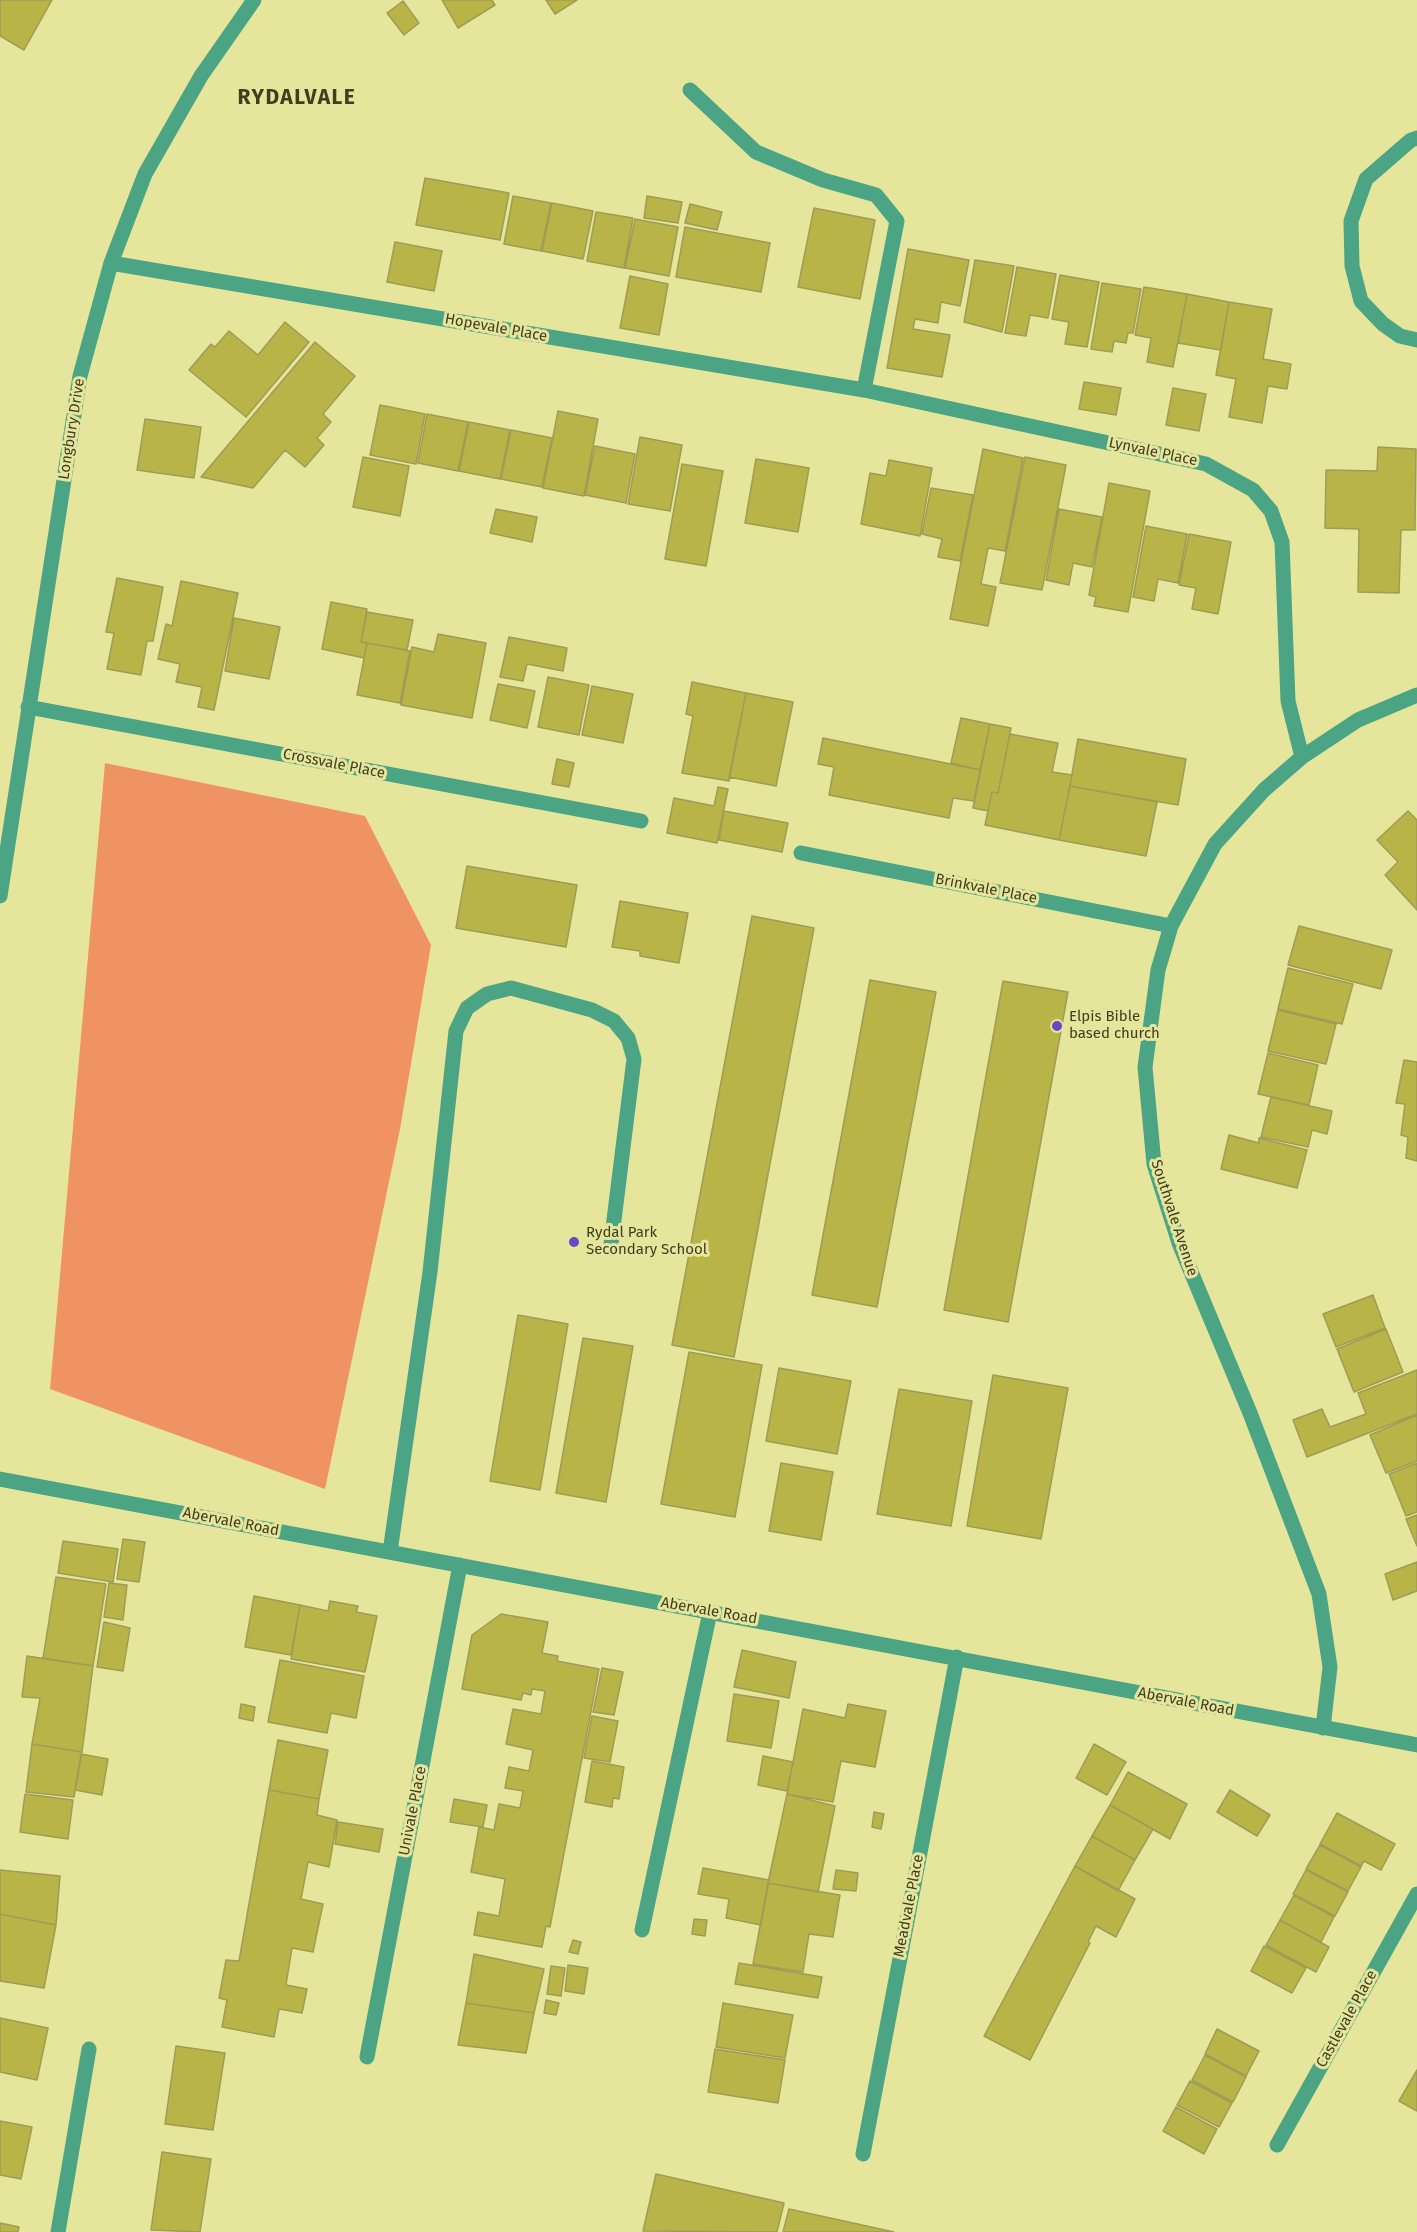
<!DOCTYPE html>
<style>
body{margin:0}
canvas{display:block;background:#e6e59c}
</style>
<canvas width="1417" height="2232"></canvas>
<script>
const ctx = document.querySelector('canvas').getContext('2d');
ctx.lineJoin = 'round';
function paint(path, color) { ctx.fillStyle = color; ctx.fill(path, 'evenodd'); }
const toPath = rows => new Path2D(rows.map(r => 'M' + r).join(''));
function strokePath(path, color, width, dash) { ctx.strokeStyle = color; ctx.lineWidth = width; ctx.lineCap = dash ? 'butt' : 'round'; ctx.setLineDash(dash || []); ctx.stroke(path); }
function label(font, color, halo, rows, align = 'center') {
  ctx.font = font + ' "Fira Sans",sans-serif'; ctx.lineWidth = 6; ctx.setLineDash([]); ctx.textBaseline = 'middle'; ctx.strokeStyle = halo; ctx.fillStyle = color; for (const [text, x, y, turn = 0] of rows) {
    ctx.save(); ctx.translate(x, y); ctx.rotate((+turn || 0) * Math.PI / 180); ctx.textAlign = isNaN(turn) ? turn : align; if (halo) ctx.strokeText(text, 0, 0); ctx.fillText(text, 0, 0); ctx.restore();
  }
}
paint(toPath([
 [105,763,365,816,431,945,400,1129,325,1489,50,1389]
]), '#ef9363');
const building = toPath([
 [0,0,52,0,24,50,0,36,0,0],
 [442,0,492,0,495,5,458,28,442,0],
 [546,0,577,0,555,14,546,0],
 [403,1,419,23,404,35,387,13,403,1],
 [425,178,509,193,500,240,416,225,425,178],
 [513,196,551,203,541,251,504,244,513,196],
 [647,196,682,202,678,223,644,218,647,196],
 [552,203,593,211,583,259,542,251,552,203],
 [690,204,722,212,717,230,685,223,690,204],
 [814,208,875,220,860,299,798,287,814,208],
 [596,212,633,218,624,268,587,261,596,212],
 [635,219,678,227,669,276,625,268,635,219],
 [685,227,770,243,761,292,676,277,685,227],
 [395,242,442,251,434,291,387,282,395,242],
 [908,249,969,260,960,306,941,302,938,323,915,319,913,329,950,335,942,377,887,368,908,249],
 [975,260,1014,266,1002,332,964,322,975,260],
 [1017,267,1056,274,1048,318,1030,315,1026,336,1005,333,1017,267],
 [1060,275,1099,282,1087,347,1065,344,1069,322,1052,319,1060,275],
 [630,276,668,284,659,335,620,328,630,276],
 [1102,283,1141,289,1133,333,1128,333,1126,343,1114,341,1112,352,1091,349,1102,283],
 [1144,287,1187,294,1173,367,1147,362,1151,338,1135,335,1144,287],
 [1187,294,1229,302,1221,350,1178,343,1187,294],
 [1229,302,1272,309,1263,359,1291,364,1287,389,1268,386,1262,423,1229,417,1236,379,1216,375,1229,302],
 [285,322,309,342,246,417,189,370,211,344,215,347,229,331,258,355,285,322],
 [315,342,355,376,323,414,331,422,317,438,324,445,305,467,285,450,253,488,201,477,315,342],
 [1084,382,1121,388,1116,415,1079,409,1084,382],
 [1173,388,1206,394,1199,431,1166,425,1173,388],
 [380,405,425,414,416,464,370,455,380,405],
 [558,411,598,419,584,496,543,488,558,411],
 [427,414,468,422,458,471,418,463,427,414],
 [145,419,201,427,194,478,137,470,145,419],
 [469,422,510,430,500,479,459,471,469,422],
 [511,430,552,438,542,487,501,479,511,430],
 [640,437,682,445,670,511,628,504,640,437],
 [595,446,635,454,626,503,585,495,595,446],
 [1378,447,1416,449,1415,530,1401,530,1399,593,1358,592,1359,529,1325,528,1326,470,1377,471,1378,447],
 [983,449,1023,458,1005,551,988,548,981,584,996,587,988,626,950,619,983,449],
 [363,457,409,466,400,516,353,507,363,457],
 [1025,457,1066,465,1042,590,1000,583,1025,457],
 [756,459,809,468,798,532,745,523,756,459],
 [889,460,932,468,920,536,861,524,870,473,886,476,889,460],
 [682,464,723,471,706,566,665,559,682,464],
 [1109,483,1150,491,1128,612,1094,606,1096,597,1089,595,1109,483],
 [931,488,973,495,960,561,938,557,942,539,922,534,931,488],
 [496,509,537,517,532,542,490,533,496,509],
 [1059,509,1102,517,1092,567,1073,563,1069,585,1046,580,1059,509],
 [1146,526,1187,534,1178,583,1158,579,1154,601,1133,597,1146,526],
 [1189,534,1231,542,1218,614,1192,609,1196,588,1179,585,1189,534],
 [117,578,163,587,153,641,147,641,141,675,107,669,114,633,106,632,117,578],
 [181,581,238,593,214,710,198,707,202,687,176,682,180,664,158,659,166,624,172,626,181,581],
 [331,602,367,609,361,642,367,643,364,658,322,649,331,602],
 [367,612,413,620,407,650,361,642,367,612],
 [234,618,280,627,269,679,225,671,234,618],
 [438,634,486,643,472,718,401,705,412,647,434,652,438,634],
 [509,637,567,648,563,671,527,664,523,681,500,677,509,637],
 [367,643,410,651,400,703,357,695,367,643],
 [548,677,589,685,579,735,538,727,548,677],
 [692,682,746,693,729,781,682,773,693,716,686,714,692,682],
 [498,684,535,691,527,728,490,720,498,684],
 [592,686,633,694,623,743,582,735,592,686],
 [746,693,793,702,776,786,729,777,746,693],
 [961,718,990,724,980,770,951,763,961,718],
 [990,724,1011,728,998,793,992,792,988,811,973,808,990,724],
 [1010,734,1058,743,1052,772,1072,775,1059,840,985,825,992,792,998,793,1010,734],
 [823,738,980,770,974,801,953,798,949,818,829,795,834,767,818,764,823,738],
 [1078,739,1186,759,1178,805,1070,786,1078,739],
 [557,759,574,763,569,787,552,784,557,759],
 [1070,786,1157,802,1146,856,1059,840,1070,786],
 [718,787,728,789,717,843,667,833,674,798,714,806,718,787],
 [724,811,788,823,782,852,719,840,724,811],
 [1408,811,1417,820,1417,910,1385,875,1398,862,1377,840,1408,811],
 [467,866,577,885,566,947,456,928,467,866],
 [620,901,688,913,679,963,640,956,640,951,612,947,620,901],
 [752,916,814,928,734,1357,672,1345,752,916],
 [1299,926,1392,950,1381,989,1288,965,1299,926],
 [1288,968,1353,984,1342,1024,1278,1009,1288,968],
 [870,980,936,992,877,1307,812,1295,870,980],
 [1003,981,1068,992,1008,1322,944,1310,1003,981],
 [1278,1010,1336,1024,1326,1064,1268,1051,1278,1010],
 [1268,1053,1318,1065,1309,1105,1258,1094,1268,1053],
 [1404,1060,1417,1062,1417,1161,1406,1158,1408,1137,1401,1135,1405,1104,1396,1103,1404,1060],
 [1271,1097,1332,1111,1327,1134,1312,1130,1308,1147,1261,1137,1271,1097],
 [1229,1135,1259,1143,1259,1138,1307,1150,1297,1188,1221,1169,1229,1135],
 [1373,1295,1385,1328,1336,1347,1323,1314,1373,1295],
 [518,1315,568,1324,540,1490,490,1481,518,1315],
 [1386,1329,1403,1372,1354,1392,1337,1349,1386,1329],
 [583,1338,633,1346,606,1502,556,1493,583,1338],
 [689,1352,762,1365,735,1517,661,1504,689,1352],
 [779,1368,851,1381,837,1454,766,1441,779,1368],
 [1417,1370,1417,1414,1307,1457,1293,1420,1322,1409,1330,1427,1366,1414,1358,1393,1417,1370],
 [993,1375,1068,1388,1041,1539,967,1526,993,1375],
 [899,1389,972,1401,951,1526,877,1514,899,1389],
 [1417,1415,1417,1461,1386,1473,1370,1435,1417,1415],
 [781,1463,833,1472,821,1540,769,1531,781,1463],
 [1417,1463,1417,1512,1406,1516,1389,1474,1417,1463],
 [1417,1515,1417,1546,1406,1519,1417,1515],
 [123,1539,145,1542,139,1582,117,1579,123,1539],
 [63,1541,118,1549,113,1582,58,1573,63,1541],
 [1417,1562,1417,1591,1393,1600,1385,1574,1417,1562],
 [56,1577,106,1584,93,1666,43,1658,56,1577],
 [109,1583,127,1585,123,1620,104,1617,109,1583],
 [254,1596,300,1605,291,1655,245,1647,254,1596],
 [330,1601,358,1606,356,1612,377,1616,365,1672,291,1659,300,1605,328,1611,330,1601],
 [501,1614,548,1622,542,1653,558,1656,557,1661,599,1669,550,1927,546,1926,542,1947,474,1935,478,1912,499,1916,505,1879,471,1872,479,1827,494,1830,499,1804,520,1808,523,1791,505,1788,509,1767,529,1771,533,1750,506,1744,513,1709,541,1714,545,1691,532,1689,531,1695,523,1693,521,1700,462,1689,472,1635,501,1614],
 [104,1622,130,1628,123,1671,97,1667,104,1622],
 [742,1650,796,1662,789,1698,734,1687,742,1650],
 [27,1656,93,1666,82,1752,32,1744,40,1698,22,1697,27,1656],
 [280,1660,364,1676,356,1718,331,1713,327,1733,268,1722,280,1660],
 [602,1668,623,1672,614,1715,593,1712,602,1668],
 [734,1694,779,1701,771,1748,727,1741,734,1694],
 [241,1704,255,1707,253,1721,239,1718,241,1704],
 [848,1704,886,1711,875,1767,841,1761,833,1802,787,1794,803,1709,845,1718,848,1704],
 [592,1716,618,1721,610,1762,584,1758,592,1716],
 [278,1740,328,1750,319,1799,269,1790,278,1740],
 [32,1744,82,1752,74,1797,26,1792,32,1744],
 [1094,1744,1126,1762,1107,1795,1076,1778,1094,1744],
 [81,1754,108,1759,102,1795,75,1790,81,1754],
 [763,1756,793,1762,787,1791,758,1785,763,1756],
 [592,1761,624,1767,619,1799,613,1798,612,1807,585,1802,592,1761],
 [1128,1772,1187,1804,1170,1839,1110,1805,1128,1772],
 [269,1790,319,1799,317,1815,337,1820,329,1867,308,1862,301,1899,323,1904,313,1952,292,1948,286,1985,307,1989,302,2013,279,2009,274,2037,222,2027,227,2000,219,1998,226,1960,239,1961,269,1790],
 [1230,1790,1270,1815,1257,1836,1217,1812,1230,1790],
 [25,1794,73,1800,68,1839,20,1832,25,1794],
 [787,1794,835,1806,818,1892,768,1883,787,1794],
 [454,1799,487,1805,483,1827,450,1822,454,1799],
 [1110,1805,1153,1829,1135,1860,1092,1836,1110,1805],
 [874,1812,884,1814,881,1829,872,1827,874,1812],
 [1337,1813,1395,1844,1381,1870,1364,1861,1361,1866,1320,1844,1337,1813],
 [338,1822,383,1829,379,1852,335,1844,338,1822],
 [1092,1836,1135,1860,1118,1891,1075,1866,1092,1836],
 [1320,1845,1361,1867,1348,1891,1306,1869,1320,1845],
 [1075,1866,1135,1899,1116,1937,1096,1926,1088,1942,1090,1943,1030,2060,984,2036,1075,1866],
 [703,1868,769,1880,761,1925,726,1918,729,1899,698,1894,703,1868],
 [0,1870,60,1876,56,1925,0,1914,0,1870],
 [836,1870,858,1873,856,1891,833,1889,836,1870],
 [1306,1870,1348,1892,1335,1916,1293,1894,1306,1870],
 [768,1883,840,1895,833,1937,809,1934,803,1972,753,1964,768,1883],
 [1294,1895,1334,1917,1321,1942,1280,1920,1294,1895],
 [0,1914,56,1925,44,1988,0,1981,0,1914],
 [694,1919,707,1920,705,1936,692,1934,694,1919],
 [1280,1920,1329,1947,1316,1972,1266,1945,1280,1920],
 [573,1940,581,1942,578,1954,569,1952,573,1940],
 [1264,1946,1306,1968,1292,1993,1251,1971,1264,1946],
 [474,1954,544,1969,534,2013,466,2003,474,1954],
 [739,1963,822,1977,818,1998,735,1984,739,1963],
 [568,1965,588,1968,584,1994,565,1991,568,1965],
 [551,1966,565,1968,561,1996,547,1994,551,1966],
 [546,2000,559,2003,556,2015,544,2013,546,2000],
 [466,2003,534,2013,526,2053,458,2045,466,2003],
 [723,2003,793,2015,785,2058,716,2047,723,2003],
 [0,2018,48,2028,37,2080,0,2072,0,2018],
 [1217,2029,1259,2051,1246,2076,1205,2054,1217,2029],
 [176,2046,225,2053,213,2130,165,2124,176,2046],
 [715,2049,785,2060,778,2103,708,2092,715,2049],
 [1205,2055,1246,2077,1233,2102,1192,2080,1205,2055],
 [1417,2070,1417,2111,1399,2101,1417,2070],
 [1190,2081,1232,2103,1219,2127,1177,2105,1190,2081],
 [1176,2107,1217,2129,1204,2154,1163,2131,1176,2107],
 [0,2121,32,2127,21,2179,0,2175,0,2121],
 [162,2152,211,2159,200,2232,151,2230,162,2152],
 [656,2174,784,2203,777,2232,643,2231,656,2174],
 [789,2209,894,2232,783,2232,789,2209],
 [0,2223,19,2227,18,2232,0,2232,0,2223]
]);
paint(building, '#b8b448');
strokePath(building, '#9e9c55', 1.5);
strokePath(toPath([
 [690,90,756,152,823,180,876,195,897,221,864,390],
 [1417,138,1411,140,1366,179,1351,221,1352,266,1361,301,1383,324,1400,336,1417,340],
 [111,263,864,390,1206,464,1253,490,1271,511,1282,542,1288,701,1302,757],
 [28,707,641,821],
 [801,853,1171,926],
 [0,896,80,376,111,263,145,174,201,76,254,0],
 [0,1479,1417,1745],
 [390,1552,430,1272,456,1031,467,1008,487,994,511,988,592,1010,614,1021,628,1038,634,1059,611,1244],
 [1323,1728,1330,1667,1319,1594,1250,1413,1179,1243,1154,1164,1145,1067,1158,970,1171,926,1215,844,1264,790,1302,757,1358,720,1417,695],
 [642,1930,710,1612],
 [367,2057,460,1565],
 [1277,2145,1417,1894],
 [863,2154,957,1657],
 [58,2232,89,2049]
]), '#4ba585', 15);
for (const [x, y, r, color] of [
 [1057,1026,6,"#644bc4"],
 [574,1242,6,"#644bc4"]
]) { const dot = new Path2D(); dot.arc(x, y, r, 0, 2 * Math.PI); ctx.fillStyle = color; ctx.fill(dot); strokePath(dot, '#e6e59c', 2); }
label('15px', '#3f3e20', '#e6e59c', [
 ["Hopevale Place",496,328,10],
 ["Longbury Drive",72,429,-81],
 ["Lynvale Place",1153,452,12],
 ["Crossvale Place",334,764,11],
 ["Brinkvale Place",986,889,11],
 ["Southvale Avenue",1174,1218,72],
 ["Abervale Road",231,1522,11],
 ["Abervale Road",709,1611,10],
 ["Abervale Road",1186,1702,11],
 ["Univale Place",413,1811,-79],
 ["Meadvale Place",909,1906,-79],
 ["Castlevale Place",1347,2019,-61]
]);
label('15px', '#3f3e20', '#e6e59c', [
 ["Elpis Bible",1069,1017],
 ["based church",1069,1034],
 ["Rydal Park",586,1233],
 ["Secondary School",586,1250]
], 'left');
ctx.letterSpacing = '1.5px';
label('bold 21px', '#3f3e20', '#e6e59c', [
 ["RYDALVALE",297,98]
]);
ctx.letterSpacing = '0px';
</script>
